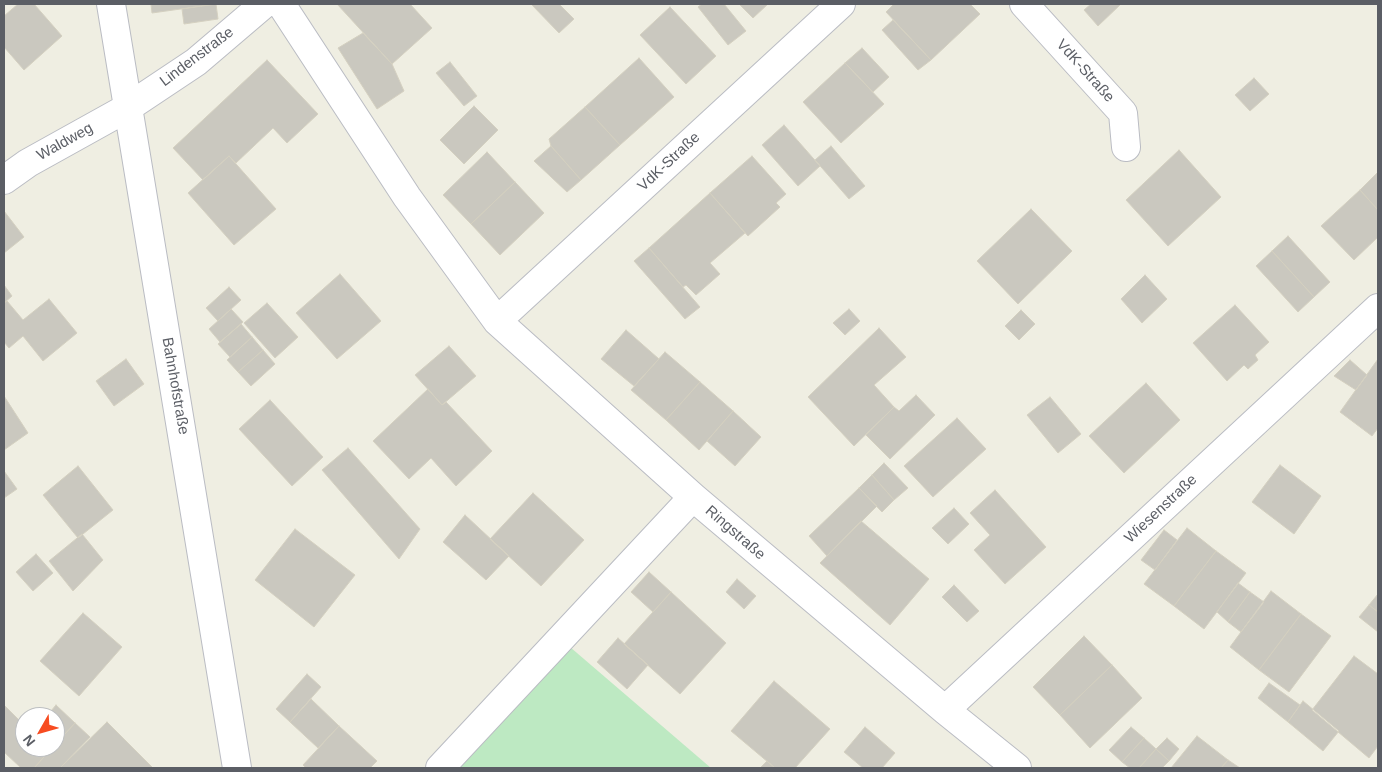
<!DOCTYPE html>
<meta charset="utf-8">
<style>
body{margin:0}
#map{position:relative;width:1382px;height:772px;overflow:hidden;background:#efeee2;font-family:Helvetica,sans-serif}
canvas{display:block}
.frame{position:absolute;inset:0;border:5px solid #5b5e65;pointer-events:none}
.north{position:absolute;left:15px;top:707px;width:50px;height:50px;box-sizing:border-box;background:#fff;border:1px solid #bdbfc1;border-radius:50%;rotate:232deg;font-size:14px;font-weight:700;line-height:20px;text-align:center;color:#5b5e65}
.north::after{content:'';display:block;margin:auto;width:18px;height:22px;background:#f74c21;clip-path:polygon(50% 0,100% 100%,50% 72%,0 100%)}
</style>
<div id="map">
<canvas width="1382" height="772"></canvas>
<div class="frame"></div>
<div class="north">N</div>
</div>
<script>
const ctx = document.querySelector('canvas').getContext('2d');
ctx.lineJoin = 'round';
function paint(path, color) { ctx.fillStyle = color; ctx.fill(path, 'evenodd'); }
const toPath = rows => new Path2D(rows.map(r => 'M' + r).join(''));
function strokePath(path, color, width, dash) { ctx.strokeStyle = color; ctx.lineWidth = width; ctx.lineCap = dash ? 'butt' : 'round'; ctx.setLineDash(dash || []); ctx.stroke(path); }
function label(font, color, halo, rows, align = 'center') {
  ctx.font = font + ' Helvetica,sans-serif'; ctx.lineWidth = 4; ctx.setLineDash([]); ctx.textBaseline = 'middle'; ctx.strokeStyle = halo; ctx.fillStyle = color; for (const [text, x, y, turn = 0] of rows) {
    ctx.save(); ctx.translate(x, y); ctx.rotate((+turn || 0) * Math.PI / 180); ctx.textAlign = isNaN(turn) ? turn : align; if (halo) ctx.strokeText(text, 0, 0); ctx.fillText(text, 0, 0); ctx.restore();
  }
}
paint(toPath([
 [563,641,711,768,456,768]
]), '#bde9c2');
const building = toPath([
 [18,4,34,4,62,36,24,70,4,47,4,16,18,4],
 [151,4,216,4,152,13,151,4],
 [216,4,218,19,184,24,182,9,216,4],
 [337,4,410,4,432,28,392,64,337,4],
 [531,4,559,4,574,19,559,33,531,4],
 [702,4,724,4,746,31,728,45,698,7,702,4],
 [739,4,768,4,753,18,739,4],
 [894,4,970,4,980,14,931,60,886,12,894,4],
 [1091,4,1121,4,1098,26,1084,10,1091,4],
 [670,7,716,56,686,84,640,35,670,7],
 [893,20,931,60,918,70,882,30,893,20],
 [363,33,392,64,404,91,377,109,338,48,363,33],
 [862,48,889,77,873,92,845,63,862,48],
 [639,58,674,97,620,145,585,107,639,58],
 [267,60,318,114,287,143,273,128,236,163,229,156,203,180,173,148,267,60],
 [450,62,477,96,464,106,436,73,450,62],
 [845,63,884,104,841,143,803,102,845,63],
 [1254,78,1269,94,1250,111,1235,95,1254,78],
 [474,106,498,130,464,164,440,140,474,106],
 [585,107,620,145,581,180,551,146,549,139,585,107],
 [784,125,820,166,798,186,762,145,784,125],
 [551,146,581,180,567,192,534,161,551,146],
 [831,146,865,186,849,199,815,160,831,146],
 [1179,150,1221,197,1168,246,1126,200,1179,150],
 [487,152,515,182,471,224,443,195,487,152],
 [229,156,276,209,234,245,188,193,229,156],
 [752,156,786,194,776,203,780,207,748,236,710,193,752,156],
 [1378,172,1378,210,1360,190,1378,172],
 [515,182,544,213,500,255,471,224,515,182],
 [1360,190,1378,210,1378,237,1354,260,1321,226,1360,190],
 [710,193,745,233,710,263,720,274,696,295,686,285,683,287,649,248,710,193],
 [1031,209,1072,251,1018,304,977,261,1031,209],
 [4,211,24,237,4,253,4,211],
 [1288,236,1330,282,1314,297,1272,251,1288,236],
 [649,248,700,307,685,319,634,261,649,248],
 [1272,251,1314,297,1298,312,1256,266,1272,251],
 [340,274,381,321,337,359,296,313,340,274],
 [1145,275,1167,299,1142,323,1121,299,1145,275],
 [4,285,12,296,4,303,4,285],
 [229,287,241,300,218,321,206,308,229,287],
 [49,299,77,333,43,361,23,336,9,348,4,342,4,303,7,301,23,320,49,299],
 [267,303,298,337,275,358,244,323,267,303],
 [1235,305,1269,342,1255,355,1258,360,1248,369,1244,365,1227,381,1193,343,1235,305],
 [231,309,243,322,220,342,209,329,231,309],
 [849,309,860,321,845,335,833,323,849,309],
 [1021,310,1035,324,1019,340,1005,326,1021,310],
 [241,324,252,337,230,357,218,344,241,324],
 [879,328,906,357,874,385,894,407,854,446,808,397,879,328],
 [626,330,659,359,634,386,601,359,626,330],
 [252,337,263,350,238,372,227,360,252,337],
 [449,346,476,376,442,405,415,375,449,346],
 [263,350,275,364,251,386,238,372,263,350],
 [665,352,700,382,666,420,631,390,665,352],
 [126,359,144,384,114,406,96,381,126,359],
 [1378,359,1378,428,1372,436,1340,412,1378,359],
 [1350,360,1367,375,1356,390,1334,376,1350,360],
 [700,382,733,411,699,450,666,420,700,382],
 [1146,383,1180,420,1124,473,1089,436,1146,383],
 [428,389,442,405,446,402,492,451,456,486,431,458,409,479,373,441,428,389],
 [916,395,935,415,890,459,866,435,894,407,899,411,916,395],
 [4,396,28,433,4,450,4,396],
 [1050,397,1081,434,1058,453,1027,415,1050,397],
 [270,400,323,457,292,486,239,429,270,400],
 [733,411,761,437,735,466,707,441,733,411],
 [957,418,986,449,933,497,904,466,957,418],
 [348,448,420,529,399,559,322,470,348,448],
 [884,463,908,488,894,500,872,475,884,463],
 [1280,465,1321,496,1294,534,1252,502,1280,465],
 [78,466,113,510,78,538,43,495,78,466],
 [4,471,17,489,4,498,4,471],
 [872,475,894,500,882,512,859,488,872,475],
 [859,488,877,506,827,556,809,536,859,488],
 [995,490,1046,547,1005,584,974,550,990,535,970,513,995,490],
 [533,493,584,540,541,586,490,539,533,493],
 [954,508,969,524,948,544,932,528,954,508],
 [465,515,509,556,486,580,443,542,465,515],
 [861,521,929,579,890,625,820,563,861,521],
 [1187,528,1216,551,1174,606,1144,584,1187,528],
 [295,529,355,575,314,627,255,580,295,529],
 [1164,530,1177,540,1155,570,1141,560,1164,530],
 [82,534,103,560,73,591,49,561,82,534],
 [1216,551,1246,573,1204,629,1174,606,1216,551],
 [36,554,53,573,33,591,16,572,36,554],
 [649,572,671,592,653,612,631,592,649,572],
 [737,579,756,596,744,609,726,592,737,579],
 [1238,583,1250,592,1228,622,1217,612,1238,583],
 [954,585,979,611,967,622,942,597,954,585],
 [1271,591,1301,614,1259,670,1230,647,1271,591],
 [671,592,726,643,680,694,624,644,671,592],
 [1250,592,1264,602,1241,632,1228,622,1250,592],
 [1378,594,1378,612,1369,605,1378,594],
 [1369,605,1378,612,1378,632,1359,617,1369,605],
 [83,613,122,647,79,696,40,661,83,613],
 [1301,614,1331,636,1289,692,1259,670,1301,614],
 [1084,636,1112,665,1060,715,1033,687,1084,636],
 [618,638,648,665,627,689,597,662,618,638],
 [1354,656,1378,674,1378,746,1369,758,1312,710,1354,656],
 [1112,665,1142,698,1090,748,1060,715,1112,665],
 [307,674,321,687,290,722,276,709,307,674],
 [774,681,830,729,795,768,775,768,731,731,774,681],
 [1269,683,1300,705,1288,722,1258,698,1269,683],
 [311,699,339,726,318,748,290,722,311,699],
 [1303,701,1339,731,1323,751,1288,722,1303,701],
 [4,705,25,726,25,747,53,747,34,768,21,768,4,752,4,705],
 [56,705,75,723,55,745,55,717,46,717,56,705],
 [107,722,153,768,60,768,107,722],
 [75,723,90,737,60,768,34,768,75,723],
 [339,726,377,761,370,768,306,768,303,765,339,726],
 [865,727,895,753,882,768,863,768,844,752,865,727],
 [1131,727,1144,738,1122,762,1109,750,1131,727],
 [1197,736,1228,760,1221,768,1171,768,1197,736],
 [1144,738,1156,749,1139,768,1130,768,1122,762,1144,738],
 [1167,738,1179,749,1169,761,1156,749,1167,738],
 [1156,749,1169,761,1162,768,1139,768,1156,749],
 [1228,760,1240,768,1221,768,1228,760],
 [767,761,775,768,760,768,767,761]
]);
paint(building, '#cac8bf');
strokePath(building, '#d4d0c0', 1);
const minor = toPath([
 [111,4,237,768],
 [281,4,407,197,497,321,693,497],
 [1024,4,1123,113,1126,147],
 [4,180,28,163,127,108,196,62,264,4],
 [497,321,841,4],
 [945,710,1378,308],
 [440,768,693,497,945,710,1017,768]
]);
strokePath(minor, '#babcc3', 30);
strokePath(minor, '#fff', 28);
label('15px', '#5b5e65', '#fff', [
 ["Lindenstraße",197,57,-37],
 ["VdK-Straße",1085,71,48],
 ["Waldweg",65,142,-29],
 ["VdK-Straße",669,162,-43],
 ["Bahnhofstraße",175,386,80],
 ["Wiesenstraße",1161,509,-43],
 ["Ringstraße",735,533,41]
]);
</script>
